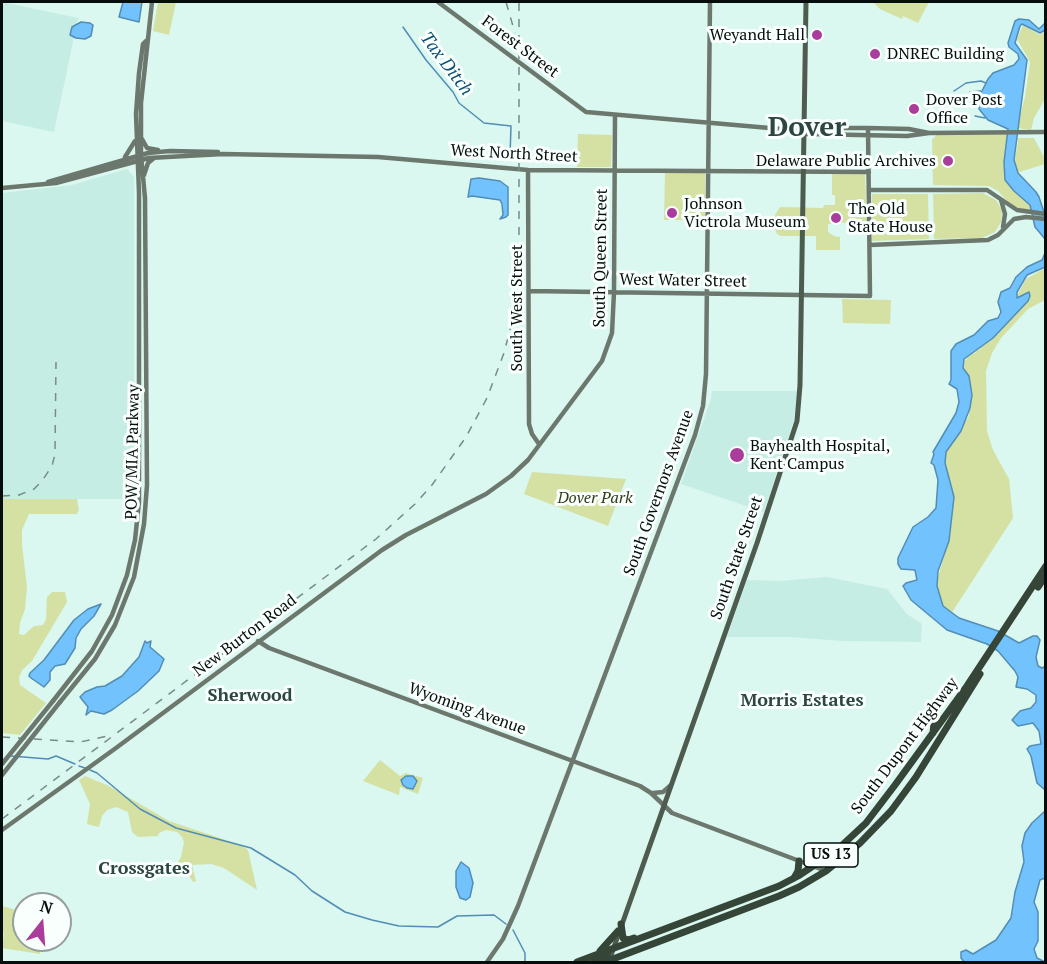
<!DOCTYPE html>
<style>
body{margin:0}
#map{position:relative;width:1047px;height:964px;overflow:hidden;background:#daf7f0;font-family:"PT Serif",serif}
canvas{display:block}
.frame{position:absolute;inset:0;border:3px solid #050e0c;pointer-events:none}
.north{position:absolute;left:12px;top:892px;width:60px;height:60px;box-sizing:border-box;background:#f9fffd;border:2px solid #979f9d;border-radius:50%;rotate:17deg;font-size:16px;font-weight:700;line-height:24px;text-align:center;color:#050e0c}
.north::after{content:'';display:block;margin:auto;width:21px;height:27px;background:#aa3d9c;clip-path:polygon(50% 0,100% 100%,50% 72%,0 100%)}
</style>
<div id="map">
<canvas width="1047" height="964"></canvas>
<div class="frame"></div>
<div class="north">N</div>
</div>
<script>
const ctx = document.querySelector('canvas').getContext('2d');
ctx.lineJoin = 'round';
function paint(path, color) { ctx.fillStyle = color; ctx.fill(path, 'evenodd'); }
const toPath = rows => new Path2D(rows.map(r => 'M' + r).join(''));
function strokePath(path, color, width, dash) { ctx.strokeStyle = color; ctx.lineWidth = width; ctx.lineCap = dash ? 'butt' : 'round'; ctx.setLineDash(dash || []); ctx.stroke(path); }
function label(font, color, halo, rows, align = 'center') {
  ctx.font = font + ' "PT Serif",serif'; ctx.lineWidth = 6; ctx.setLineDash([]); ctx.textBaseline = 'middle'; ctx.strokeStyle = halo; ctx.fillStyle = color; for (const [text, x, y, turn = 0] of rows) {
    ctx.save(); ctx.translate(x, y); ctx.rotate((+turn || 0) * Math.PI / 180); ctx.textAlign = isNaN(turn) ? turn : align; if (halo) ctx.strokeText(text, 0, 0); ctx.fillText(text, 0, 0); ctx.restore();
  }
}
paint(toPath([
 [2,2,78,18,54,132,2,121],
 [127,169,134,177,134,499,2,499,2,193,72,185],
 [712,391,797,391,794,420,764,512,681,484,711,399],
 [827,577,887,589,907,614,922,624,921,642,843,641,790,637,727,637,747,580,780,581]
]), '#c6ede4');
paint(toPath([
 [158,2,176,2,169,35,153,31],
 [873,2,929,2,918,23,903,16,902,19,880,9],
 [1023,25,1040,35,1045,31,1045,99,1034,118,1031,130,1017,128,1025,97,1030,62,1017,39],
 [578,134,612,135,611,167,577,167],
 [937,134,1008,134,1004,162,1005,180,1014,191,1025,199,1030,205,1030,211,1020,210,1008,202,998,191,989,186,933,185,932,140],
 [1017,138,1034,138,1045,159,1045,164,1016,173,1014,165,1018,142],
 [665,173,705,173,705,220,664,220],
 [832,173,865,174,867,221,828,224,828,232,834,236,840,237,840,250,816,250,816,236,781,236,777,234,774,227,775,215,780,207,823,208,824,205,835,205,835,195,832,195],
 [983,193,996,200,1002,210,1001,222,995,232,982,238,934,239,933,194],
 [872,194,928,194,929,239,872,241],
 [1045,268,1045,300,1028,309,1001,338,992,353,986,371,987,431,993,450,1009,479,1013,518,951,614,942,609,936,585,950,534,943,456,969,416,962,361,965,361,970,354,975,353,978,348,980,350,981,345,983,346,989,341,991,335,1003,328,1013,317,1016,297,1026,279],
 [842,299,891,300,890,324,843,323],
 [532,472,626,479,608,526,524,494],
 [2,499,77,499,79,510,77,514,29,514,22,530,22,545,27,587,25,609,20,623,19,634,24,635,34,626,43,625,46,619,47,597,52,592,65,592,67,602,32,661,22,670,19,678,20,685,46,703,20,735,2,733],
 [380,760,400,776,406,773,423,778,418,794,400,787,399,795,363,781],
 [85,776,109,786,169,821,241,845,248,850,257,890,224,868,211,864,192,865,196,881,193,882,185,869,172,872,181,857,184,842,182,837,177,832,166,830,159,833,158,836,138,837,132,832,128,812,116,807,107,810,102,816,99,827,87,824,90,804,79,780],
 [2,906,24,912,24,940,43,940,40,954,2,948,4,933,2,933]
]), '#d4e1a3');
const water = toPath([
 [123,2,142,2,139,22,119,17,123,2],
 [1019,19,1029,20,1039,29,1045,23,1045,30,1040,33,1022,24,1020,26,1015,43,1027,60,1014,160,1018,173,1036,192,1039,197,1045,215,1045,239,1035,227,1030,205,1014,191,1005,180,1004,162,1008,129,988,120,979,109,979,97,988,79,993,73,1014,65,1019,59,1018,54,1009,47,1008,43,1015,21,1019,19],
 [81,22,90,23,93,25,91,36,85,39,76,38,70,35,72,27,81,22],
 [479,178,500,181,508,187,508,215,506,217,500,219,503,215,502,204,500,200,472,196,468,197,471,179,479,178],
 [1045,253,1045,267,1027,275,1017,292,1017,298,1029,292,1030,296,1028,301,993,338,964,359,963,368,969,376,972,395,970,408,961,431,946,452,945,463,954,497,949,541,938,571,937,586,943,606,959,618,998,631,1019,643,1033,636,1037,636,1040,640,1036,657,1038,666,1042,668,1046,666,1045,790,1037,783,1031,756,1027,749,1030,746,1041,744,1039,731,1033,723,1018,726,1012,720,1020,711,1031,708,1036,702,1036,695,1027,689,1016,687,1018,677,1015,671,998,651,987,644,947,630,911,600,903,586,906,583,917,580,915,570,901,569,898,564,898,558,913,527,928,517,936,508,938,480,934,465,931,463,934,454,933,452,956,413,959,402,957,389,949,384,951,380,951,351,956,344,974,335,988,321,998,318,1001,312,998,302,1001,292,1010,288,1016,277,1027,267,1042,260,1045,253],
 [101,604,94,616,81,629,76,638,75,648,65,664,55,666,50,672,50,680,44,687,31,678,29,676,30,673,44,660,74,620,88,609,101,604],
 [145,641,147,643,151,641,150,647,164,659,159,671,138,691,112,710,104,714,91,711,86,715,88,707,80,697,85,692,97,687,105,686,122,676,139,657,145,641],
 [406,776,413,776,417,781,413,789,407,788,403,785,401,780,406,776],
 [1045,811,1045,878,1040,880,1034,902,1038,912,1038,941,1034,949,1037,958,1045,962,964,962,961,958,961,952,966,950,973,954,996,940,1011,918,1015,892,1024,862,1022,846,1025,833,1032,823,1045,811],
 [461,862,469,868,473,883,470,897,466,900,460,898,456,887,456,871,461,862]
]);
paint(water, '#72c3fd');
strokePath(water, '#518db5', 1.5);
strokePath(toPath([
 [403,27,426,60,453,92,459,103,484,123,511,126,510,156],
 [954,91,966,83,981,81,986,83],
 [970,92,981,91],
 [975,116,985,118],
 [11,756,48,759,56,756,75,764],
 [79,766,85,768],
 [90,770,97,773,140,809,176,828,251,848,295,875,312,891,345,912,372,920,399,926,438,927,457,916,494,915,506,924],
 [513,930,525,953,525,962]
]), '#518db5', 1.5);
strokePath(toPath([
 [438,2,586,112,804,131,806,134,812,134,907,136,929,133],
 [804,131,810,128,868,128,909,129,929,133,1046,132],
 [142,139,147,148,158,150],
 [125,157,135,141],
 [528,170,529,424,532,434,539,444],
 [144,175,148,163,154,158],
 [48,182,148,153,170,151,218,152],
 [2,188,56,183,149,158,223,154,378,157,528,170,869,172],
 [869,190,987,190,1017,210,1046,214],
 [1001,200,1005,214,1003,227],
 [870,245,988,240,998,235,1014,219,1026,217,1046,219],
 [529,291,870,296,868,128],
 [258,641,269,648,640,786,651,793,672,813,826,871],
 [53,701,92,651,112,615,127,575,135,540,139,502,139,193,136,114,139,73,143,44,146,41],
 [60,702,95,659,115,625,134,577,144,524,147,485,145,198,141,155,141,103,152,2],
 [653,793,663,792,671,785],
 [2,830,116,748,382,550,406,535,486,494,511,476,528,460,602,361,612,333,614,292,615,115],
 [487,962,503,939,518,906,695,435,703,406,706,374,710,2]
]), '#6c786d', 4.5);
strokePath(toPath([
 [609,961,757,543,797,421,800,385,806,2]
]), '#4e5c50', 5);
strokePath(toPath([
 [1038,587,1046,575],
 [927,718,934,723,933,733],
 [794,878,798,871,799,861],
 [621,924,623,938,628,940,634,938],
 [600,951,618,931],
 [577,962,779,886,798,876,837,850,866,823,895,785,967,686,1046,566],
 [594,962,607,954],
 [605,962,779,896,799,887,826,871,860,843,891,811,916,777,980,674]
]), '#354537', 7);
strokePath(toPath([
 [506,2,515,33],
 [2,496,19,495,34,489,42,481,52,466,55,454,56,362],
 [2,737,80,742,108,736],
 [2,819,376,539,415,504,432,485,466,437,487,398,504,353,512,322,519,279,519,2]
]), '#778b87', 1.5, [8, 8]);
strokePath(toPath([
 [2,764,53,701],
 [2,775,60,702]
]), '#6c786d', 4.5);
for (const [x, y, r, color] of [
 [817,35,6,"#aa3d9c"],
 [875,54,6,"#aa3d9c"],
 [914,109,6,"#aa3d9c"],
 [948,161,6,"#aa3d9c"],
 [672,213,6,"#aa3d9c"],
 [836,218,6,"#aa3d9c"],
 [737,455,8,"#aa3d9c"]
]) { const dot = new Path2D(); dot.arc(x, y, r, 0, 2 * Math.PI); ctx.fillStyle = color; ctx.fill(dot); strokePath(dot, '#f9fffd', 2); }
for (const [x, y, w] of [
 [831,855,54]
]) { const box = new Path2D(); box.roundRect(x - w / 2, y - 12, w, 24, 4.5); ctx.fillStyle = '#f9fffd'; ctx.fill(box); strokePath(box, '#050e0c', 1.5); }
label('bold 15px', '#050e0c', null, [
 ["US 13",831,855]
]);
label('16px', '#050e0c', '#f9fffd', [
 ["Weyandt Hall",805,35,"right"],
 ["DNREC Building",887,54],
 ["Dover Post",926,100],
 ["Office",926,118],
 ["Delaware Public Archives",936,161,"right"],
 ["Johnson",684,204],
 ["Victrola Museum",684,222],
 ["The Old",848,209],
 ["State House",848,227],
 ["Bayhealth Hospital,",750,446],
 ["Kent Campus",750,464]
], 'left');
label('16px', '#050e0c', '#f9fffd', [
 ["Forest Street",520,47,37],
 ["West North Street",514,154,3],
 ["South Queen Street",601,258,-89],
 ["West Water Street",683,281,1],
 ["South West Street",517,308,-90],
 ["POW/MIA Parkway",133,452,-89],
 ["South Governors Avenue",659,493,-70],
 ["South State Street",737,558,-71],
 ["New Burton Road",245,636,-37],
 ["Wyoming Avenue",467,709,20],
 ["South Dupont Highway",905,746,-53]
]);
label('italic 16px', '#353b16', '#f9fffd', [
 ["Dover Park",595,498]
]);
label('italic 18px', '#0f4e73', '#f9fffd', [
 ["Tax Ditch",446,64,53]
]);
label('bold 18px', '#2e4641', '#f9fffd', [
 ["Sherwood",250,696],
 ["Morris Estates",802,701],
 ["Crossgates",144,869]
]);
label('bold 28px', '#2e4641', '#f9fffd', [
 ["Dover",807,128]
]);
</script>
